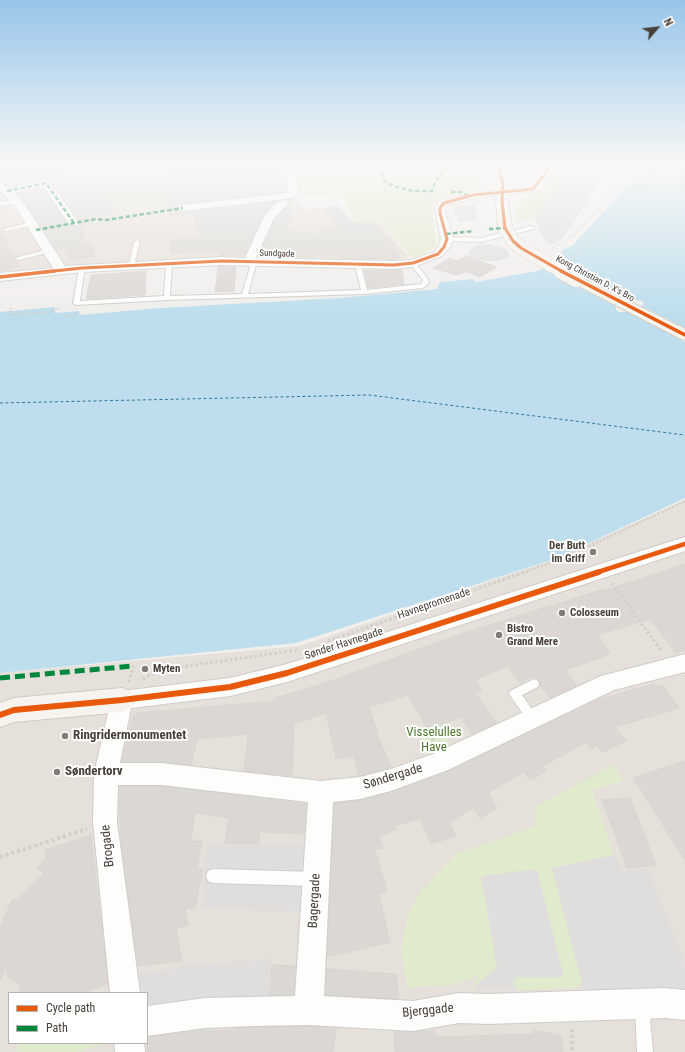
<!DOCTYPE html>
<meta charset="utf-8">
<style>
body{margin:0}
#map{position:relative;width:685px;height:1052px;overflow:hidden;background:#f1efec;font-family:"Roboto Condensed",sans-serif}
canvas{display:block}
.legend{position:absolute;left:8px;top:992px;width:140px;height:52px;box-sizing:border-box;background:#fff;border:1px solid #b5b3af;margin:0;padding:5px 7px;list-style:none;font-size:12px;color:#474038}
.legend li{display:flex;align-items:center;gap:8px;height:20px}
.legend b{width:20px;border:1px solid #b5b3af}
.north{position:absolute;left:637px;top:8px;width:40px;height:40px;-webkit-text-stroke:3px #fff;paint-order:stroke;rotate:62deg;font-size:11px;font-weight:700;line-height:16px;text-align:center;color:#474038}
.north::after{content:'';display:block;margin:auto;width:14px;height:18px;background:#474038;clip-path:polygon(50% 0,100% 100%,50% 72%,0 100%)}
</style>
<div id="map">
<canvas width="685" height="1052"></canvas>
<ul class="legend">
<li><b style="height:5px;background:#e8590c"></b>Cycle path</li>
<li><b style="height:5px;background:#00873e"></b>Path</li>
</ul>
<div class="north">N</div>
</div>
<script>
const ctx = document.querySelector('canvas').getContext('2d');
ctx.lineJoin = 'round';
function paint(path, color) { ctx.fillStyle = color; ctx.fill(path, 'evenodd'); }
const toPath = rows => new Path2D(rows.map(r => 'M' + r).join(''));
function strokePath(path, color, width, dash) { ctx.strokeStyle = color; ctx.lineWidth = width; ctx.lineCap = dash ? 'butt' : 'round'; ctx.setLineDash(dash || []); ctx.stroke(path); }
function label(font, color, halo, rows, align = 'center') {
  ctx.font = font + ' "Roboto Condensed",sans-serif'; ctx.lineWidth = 4; ctx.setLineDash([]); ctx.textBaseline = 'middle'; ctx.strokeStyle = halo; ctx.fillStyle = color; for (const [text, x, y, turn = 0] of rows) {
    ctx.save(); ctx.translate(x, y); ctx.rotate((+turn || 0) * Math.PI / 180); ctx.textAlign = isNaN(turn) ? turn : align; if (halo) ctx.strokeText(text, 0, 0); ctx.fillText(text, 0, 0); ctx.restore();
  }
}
paint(toPath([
 [0,166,287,166,287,193,306,209,339,205,352,221,375,219,409,256,403,262,389,262,248,257,51,267,0,273],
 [685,500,685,1052,0,1052,0,673,300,646,557,558],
 [9,993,147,993,147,1043,9,1043]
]), '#e5e0d9');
paint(toPath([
 [297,166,479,166,482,181,480,188,456,193,441,199,432,206,436,246,427,252,413,258,377,220,356,222,340,194,305,197,301,190,297,190],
 [513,166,535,166,536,168,534,171,521,182,517,182,516,169],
 [556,166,561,166,559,170,566,172,544,203,533,218,516,222,516,206,525,203,519,200,537,194,556,172],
 [437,723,452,747,430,757,416,731],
 [614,764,623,781,592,790,614,855,552,868,582,983,576,988,518,990,513,984,514,979,518,977,564,976,481,876,497,967,472,989,478,975,454,985,407,987,401,947,408,913,421,891,456,854,534,827,537,806],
 [19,1043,108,1043,75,1052,17,1052]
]), '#e0eacd');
paint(toPath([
 [570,166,587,166,608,170,562,239,551,245,546,241,539,230,534,217],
 [475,204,477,220,459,222,452,207],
 [490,244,503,248,508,250,509,254,509,257,499,261,484,261,472,257,469,254,469,251,472,248,476,245],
 [307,845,302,912,202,908,207,846],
 [614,855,623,870,648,869,685,962,685,993,584,990,552,868],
 [537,869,564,977,518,977,514,979,513,984,518,990,472,989,497,967,481,876],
 [271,959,269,998,147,1013,147,993,141,993,139,975,185,966]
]), '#e0dedc');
paint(toPath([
 [642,166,685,166,685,498,557,558,296,643,0,673,0,312,55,307,55,313,79,311,80,315,160,308,339,298,437,289,440,282,473,279,476,282,537,271,559,262,562,250,572,246,637,175]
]), '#bedeed');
paint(toPath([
 [555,262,580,275,591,275,593,277,591,280,631,300,642,301,644,302,642,306,685,328,685,342,627,312,619,312,616,310,616,306,576,285,567,285,564,282,566,280,541,267]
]), '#f1efec');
strokePath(toPath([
 [0,403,369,395,685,435]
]), '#31789f', 1, [3, 2.5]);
const building = toPath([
 [0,166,55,166,55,169,63,168,68,178,91,174,114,213,89,217,94,225,83,227,84,244,90,243,94,256,71,261,64,248,57,250,41,224,40,225,22,198,17,194,42,188,69,226,78,226,80,222,50,180,46,179,8,186,0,182,0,166],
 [182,166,261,166,261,170,277,169,285,182,280,183,284,192,183,204,177,207,183,212,278,201,273,204,263,216,245,255,220,256,221,250,171,253,170,240,201,239,194,212,169,216,166,167,182,166],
 [290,203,294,211,285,231,321,234,320,229,338,228,323,211,339,208,354,225,373,222,393,243,399,254,400,259,341,258,341,256,314,255,313,257,259,256,275,219,290,203],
 [0,231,15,257,14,258,20,266,0,271,0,231],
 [466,256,497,267,480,277,467,272,456,275,433,268,450,258,457,261,466,256],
 [218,267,236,267,234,291,215,292,218,267],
 [364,270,402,270,404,284,368,288,364,270],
 [146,271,145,295,86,299,91,275,146,271],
 [685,564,685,650,676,653,650,619,597,635,611,654,565,670,577,686,550,698,540,685,539,680,534,676,520,682,508,666,475,680,482,691,475,693,497,723,472,734,460,717,428,730,408,695,369,707,380,741,391,767,359,776,354,756,336,759,326,713,294,724,292,776,244,771,248,734,197,739,191,765,161,762,122,762,133,717,138,713,275,701,275,698,325,683,458,635,604,589,606,590,685,564],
 [654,684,656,687,663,685,679,708,615,727,626,741,602,752,597,746,591,749,586,742,543,766,547,771,530,780,524,772,488,793,497,808,480,818,473,808,449,822,456,836,431,844,420,818,394,826,396,830,379,836,383,848,375,850,387,891,379,895,390,942,327,957,334,803,360,800,392,792,449,771,594,701,654,684],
 [685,761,685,860,633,778,685,761],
 [119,786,161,786,306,804,304,834,260,832,259,844,225,844,229,818,195,813,191,841,202,841,197,869,203,869,195,909,185,908,188,925,176,929,182,961,138,966,122,847,119,806,119,786],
 [630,798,656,865,627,868,602,800,630,798],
 [91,835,108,984,82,993,20,993,20,985,7,976,8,967,0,980,0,928,12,900,18,899,44,873,37,869,46,857,45,850,91,835],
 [272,965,295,966,294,995,270,995,272,965],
 [327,969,396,974,399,999,326,995,327,969],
 [309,1026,336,1028,333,1052,147,1052,147,1037,205,1030,207,1031,234,1030,234,1028,309,1026],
 [533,1030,562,1036,563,1052,395,1052,394,1032,434,1031,435,1037,533,1034,533,1030]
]);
paint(building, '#dbd8d4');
strokePath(building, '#d9d6d2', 1);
const lane = toPath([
 [17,199,19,200,19,202,0,206,0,202,17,199],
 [32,222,34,223,34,225,6,231,3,229,32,222],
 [532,226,534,227,534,229,481,242,447,241,444,239,447,237,481,238,532,226],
 [137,240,140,242,134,265,129,266,134,242,137,240],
 [49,249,52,251,51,252,18,260,15,258,49,249],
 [252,260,257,261,248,294,361,290,355,265,358,263,361,265,367,290,421,284,423,280,410,263,413,261,415,262,428,279,429,283,423,288,364,294,167,300,76,305,73,303,79,268,82,266,85,268,80,301,164,296,166,263,169,261,172,263,170,296,242,294,252,260],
 [534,679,538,681,539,684,538,687,522,695,538,718,536,721,532,723,528,721,509,694,510,691,534,679],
 [213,869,315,872,320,874,322,879,320,884,315,886,213,883,208,881,206,876,208,871,213,869],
 [642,1000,647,1002,649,1007,653,1052,637,1052,635,1007,637,1002,642,1000]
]);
const street = toPath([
 [287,166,297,166,298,191,293,198,183,211,178,208,183,205,286,193,288,191,287,166],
 [541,166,551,166,553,170,537,191,474,198,448,205,445,208,445,213,453,239,450,247,442,256,413,267,394,269,222,265,82,272,0,281,0,273,53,268,13,203,0,191,0,183,8,188,46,180,49,181,79,223,78,225,70,225,43,186,14,193,21,199,65,266,222,257,245,258,264,217,274,205,284,200,289,203,274,218,256,258,394,261,411,260,434,252,439,246,441,239,435,208,440,201,473,192,530,187,543,170,541,166],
 [685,537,685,551,287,682,230,696,131,708,120,763,161,763,321,781,360,777,391,769,433,754,601,676,685,654,685,672,614,690,448,770,391,791,360,799,333,802,324,996,413,1001,459,993,488,994,665,988,685,990,685,1020,665,1018,488,1024,459,1023,413,1031,309,1025,253,1026,205,1028,147,1036,147,1006,205,998,295,996,308,802,161,785,118,785,117,822,140,993,110,993,93,822,94,774,111,700,114,693,122,691,230,678,287,664,685,537],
 [114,1043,144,1043,145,1052,115,1052,114,1043]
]);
const secondary = toPath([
 [492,166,504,166,509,184,508,201,512,228,510,231,505,232,500,231,498,228,496,201,497,184,492,166],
 [576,275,685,329,685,340,679,338,571,282,569,279,571,276,576,275],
 [122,688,132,692,136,700,132,708,122,712,14,722,0,727,0,703,14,698,122,688]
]);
strokePath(lane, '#cfcdc9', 2);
strokePath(street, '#cfcdc9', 2);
strokePath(secondary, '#d0ccc3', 2);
strokePath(toPath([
 [432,191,426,197,434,196],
 [552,248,575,235,635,166],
 [571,259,610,226,653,173]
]), '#d1cfcb', 1.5, [1, 1]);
strokePath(toPath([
 [11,308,9,315,50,312,60,308],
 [64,317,79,314]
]), '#d1cfcb', 2, [1.5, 1.5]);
strokePath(toPath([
 [522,573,562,559,685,501]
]), '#d1cfcb', 2.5, [2, 2]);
strokePath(toPath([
 [612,583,662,652],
 [328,641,525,572],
 [143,679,159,670,298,650],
 [129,682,133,666],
 [429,734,436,744]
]), '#d1cfcb', 3, [2.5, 2.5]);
strokePath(toPath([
 [0,857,87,829],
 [572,1029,572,1052]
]), '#d1cfcb', 4, [3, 3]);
paint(lane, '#fdfdfc');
paint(street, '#fdfdfc');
paint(secondary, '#f7f4ef');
const secondaryBridgeFar1 = toPath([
 [505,228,513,241,521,248,563,272]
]);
const secondaryBridge = toPath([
 [561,271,576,279]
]);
strokePath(secondaryBridgeFar1, '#d0ccc3', 14, []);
strokePath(secondaryBridge, '#d0ccc3', 18, []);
strokePath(secondaryBridgeFar1, '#f7f4ef', 13);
strokePath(secondaryBridge, '#f7f4ef', 16);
strokePath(toPath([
 [385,166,382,173,384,181,393,186,413,191,432,191,436,181,447,166],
 [7,191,46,183,74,223],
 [451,192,462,192,468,196],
 [489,229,505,228],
 [36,230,96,219,106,220,183,208],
 [446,234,474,231]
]), '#00873e', 2.5, [4.5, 2.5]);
strokePath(toPath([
 [0,678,133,666]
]), '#00873e', 5, [10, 5]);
strokePath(toPath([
 [498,166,503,184,502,201,505,228,513,241,521,248,563,272],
 [45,272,82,268,222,261,394,265,413,263,438,254,444,247,447,239,440,213,440,208,444,203,473,195,533,189,548,170,546,166]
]), '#e8590c', 3);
strokePath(toPath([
 [561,271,685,335],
 [0,277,54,271]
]), '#e8590c', 3.5);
strokePath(toPath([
 [595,573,685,544]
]), '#e8590c', 4.5);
strokePath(toPath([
 [0,715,14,710,122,700,230,687,287,673,599,572]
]), '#e8590c', 6);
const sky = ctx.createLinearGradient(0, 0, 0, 313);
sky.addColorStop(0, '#97c5ea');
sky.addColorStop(0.53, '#f9f8f6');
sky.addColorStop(1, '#f9f8f600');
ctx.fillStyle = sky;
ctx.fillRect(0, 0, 685, 313);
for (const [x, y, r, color] of [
 [593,552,4,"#827d77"],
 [562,613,4,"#827d77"],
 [499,635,4,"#827d77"],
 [145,669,4,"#827d77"],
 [65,736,4,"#827d77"],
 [57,772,4,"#827d77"]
]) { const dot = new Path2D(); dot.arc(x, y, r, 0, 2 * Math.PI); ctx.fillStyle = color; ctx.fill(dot); strokePath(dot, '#fff', 1.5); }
label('9px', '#474038', '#fff', [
 ["Sundgade",277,254,2],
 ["Kong Christian D. X's Bro",595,279,28]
]);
label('bold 11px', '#474038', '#fff', [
 ["Der Butt",585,546,"right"],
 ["im Griff",585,559,"right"],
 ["Colosseum",570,613],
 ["Bistro",507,629],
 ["Grand Mere",507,642],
 ["Myten",153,669]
], 'left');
label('11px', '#474038', '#fff', [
 ["Havnepromenade",434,604,-19],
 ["Sønder Havnegade",344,644,-18]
]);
label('13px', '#4e772d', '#fff', [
 ["Visselulles",434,733],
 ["Have",434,748]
]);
label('bold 13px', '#474038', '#fff', [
 ["Ringridermonumentet",73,736],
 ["Søndertorv",65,772]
], 'left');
label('13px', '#474038', '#fff', [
 ["Søndergade",393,777,-17],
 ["Brogade",108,846,-96],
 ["Bagergade",315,901,-87],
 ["Bjerggade",428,1011,-6]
]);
</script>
